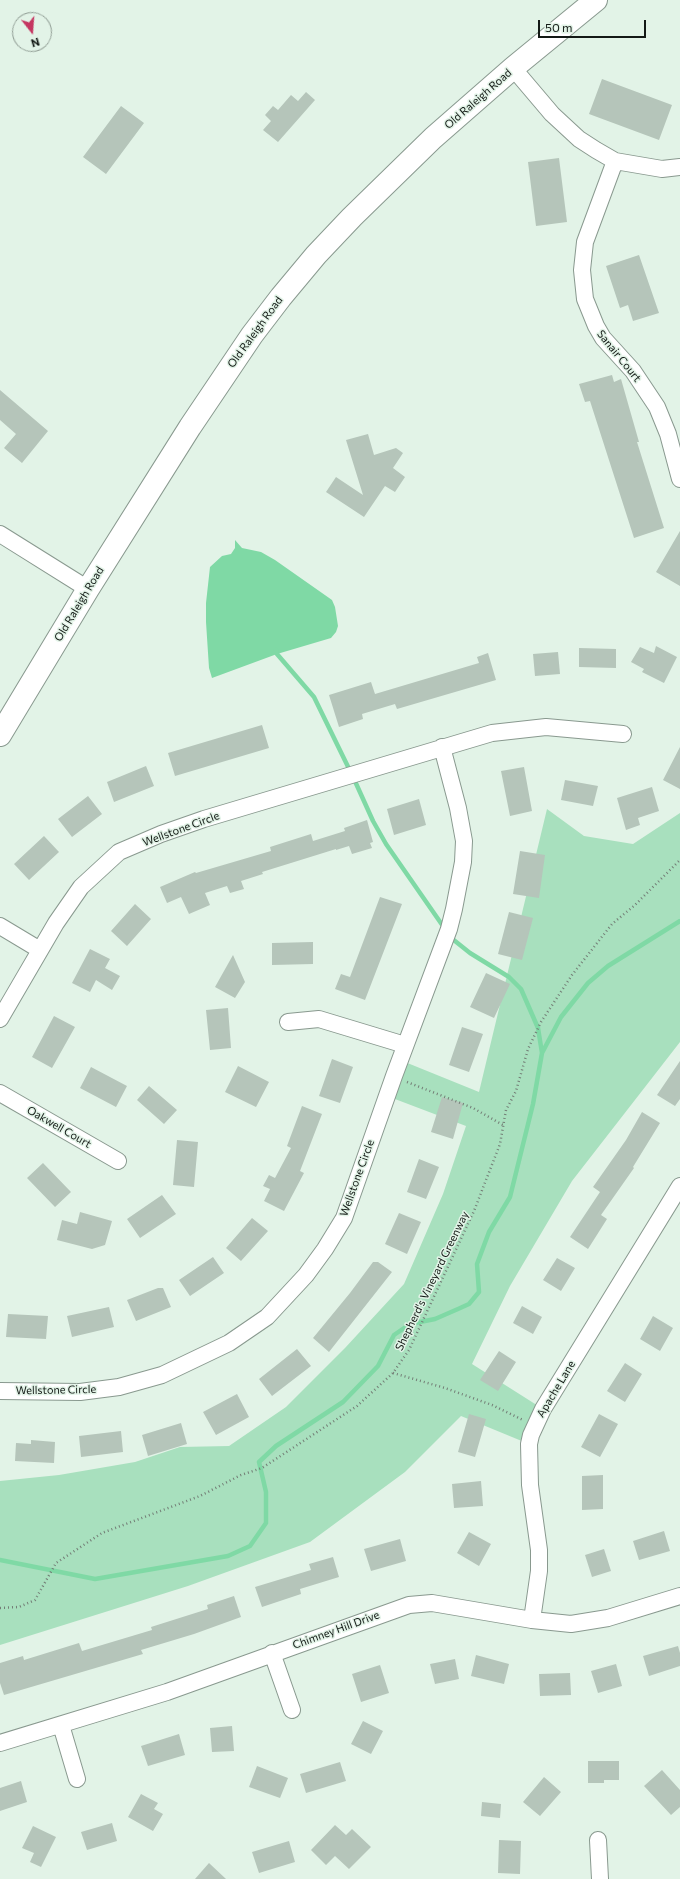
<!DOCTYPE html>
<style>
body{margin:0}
#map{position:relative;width:680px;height:1879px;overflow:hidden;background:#e2f3e7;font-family:Commissioner,sans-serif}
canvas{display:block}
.north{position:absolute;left:12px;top:12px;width:40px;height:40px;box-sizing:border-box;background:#e2f3e7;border:1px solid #8f9c93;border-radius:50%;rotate:163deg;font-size:11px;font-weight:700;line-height:16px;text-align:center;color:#131915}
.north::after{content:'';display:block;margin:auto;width:14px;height:18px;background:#c53661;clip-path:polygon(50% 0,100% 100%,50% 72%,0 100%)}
.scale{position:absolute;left:538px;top:20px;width:108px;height:18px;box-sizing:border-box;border:2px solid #131915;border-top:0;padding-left:5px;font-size:12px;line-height:14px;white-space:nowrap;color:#131915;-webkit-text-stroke:3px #e2f3e7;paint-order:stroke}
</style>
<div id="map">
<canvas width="680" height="1879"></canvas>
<div class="north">N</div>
<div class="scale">50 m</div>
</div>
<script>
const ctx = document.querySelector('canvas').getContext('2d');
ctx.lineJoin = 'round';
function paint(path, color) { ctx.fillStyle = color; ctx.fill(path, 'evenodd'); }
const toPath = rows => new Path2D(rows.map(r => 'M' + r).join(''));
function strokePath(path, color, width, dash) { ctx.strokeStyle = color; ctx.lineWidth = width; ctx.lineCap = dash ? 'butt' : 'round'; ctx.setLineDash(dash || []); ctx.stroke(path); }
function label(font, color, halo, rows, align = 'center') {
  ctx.font = font + ' Commissioner,sans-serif'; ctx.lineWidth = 3; ctx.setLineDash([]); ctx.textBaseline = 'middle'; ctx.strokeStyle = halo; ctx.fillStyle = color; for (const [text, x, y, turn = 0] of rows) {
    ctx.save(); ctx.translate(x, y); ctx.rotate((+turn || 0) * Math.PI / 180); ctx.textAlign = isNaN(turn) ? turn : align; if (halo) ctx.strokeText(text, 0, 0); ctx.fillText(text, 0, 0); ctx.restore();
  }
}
paint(toPath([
 [547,809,584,836,633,844,680,813,680,1042,572,1181,510,1286,472,1364,543,1409,529,1444,461,1416,405,1472,310,1542,188,1586,0,1645,0,1481,59,1475,135,1462,180,1447,229,1446,286,1407,345,1348,404,1284,443,1194,466,1126,387,1096,400,1060,479,1092]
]), '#a8e0be');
paint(toPath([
 [235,540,242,548,261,552,275,560,332,600,335,607,338,626,336,632,331,638,277,654,212,678,209,668,206,622,206,603,210,567,222,556,231,554,235,548]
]), '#7fd9a5');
strokePath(toPath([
 [276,650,277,654,314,697,354,779,373,821,386,844,445,929],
 [450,937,470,953,509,977,521,989,538,1028,542,1053],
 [0,1560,95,1579,228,1556,250,1546,266,1523,266,1492,259,1462,276,1446,343,1402,378,1366,394,1335,410,1324,435,1319,458,1309,469,1304,479,1292,477,1264,489,1232,510,1197,533,1104,542,1053,561,1017,588,983,608,966,680,921]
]), '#7fd9a5', 4.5);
paint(toPath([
 [602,79,672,105,659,140,589,114],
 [306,92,315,100,278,142,263,130,271,121,265,115,273,106,278,110,291,95,298,101],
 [121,106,144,123,106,174,83,157],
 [559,158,567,222,536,226,528,162],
 [639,255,659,313,633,321,628,305,620,308,606,266],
 [612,375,614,382,621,379,639,442,637,442,664,528,634,538,590,401,585,402,579,384],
 [0,390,48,431,22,463,4,448,16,434,0,420],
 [368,434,374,455,396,448,403,453,393,468,405,477,395,492,385,486,364,517,326,492,336,477,363,495,346,440],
 [680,531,680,586,656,572],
 [656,646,677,657,664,683,642,672,644,669,631,662,640,647,654,653],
 [579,648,616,649,616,668,579,667],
 [558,652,560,674,535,676,533,654],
 [488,653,496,680,397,709,395,704,362,714,363,719,339,727,329,695,371,682,375,694,479,663,477,657],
 [262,725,269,748,175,776,168,753],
 [680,747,680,789,663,780],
 [146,766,154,786,114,802,107,782],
 [524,767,532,811,510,816,501,771],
 [565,780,598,786,593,806,561,800],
 [652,787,659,811,638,818,640,825,626,830,617,798],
 [88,796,102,814,72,837,58,819],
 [419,799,426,825,394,835,387,809],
 [367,820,373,842,370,843,372,848,352,854,349,846,336,850,336,849,262,872,263,874,241,881,244,889,230,893,227,886,205,893,210,905,189,914,181,897,167,903,160,887,195,872,196,873,271,851,270,847,311,834,313,841,345,831,344,828],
 [44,836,59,852,29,880,14,864],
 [520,851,545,855,539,898,513,894],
 [380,897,402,904,365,1000,335,989,341,974,350,977],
 [135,904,151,919,127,946,111,931],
 [509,912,533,918,522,960,498,954],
 [313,942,313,964,272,965,272,943],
 [90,949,110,959,105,968,120,976,112,990,96,980,90,992,72,983],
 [233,955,245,982,235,998,215,987],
 [486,973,510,984,494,1018,470,1007],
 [228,1008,231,1048,210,1050,206,1010],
 [54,1016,75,1027,52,1068,32,1057],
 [462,1027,483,1034,469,1072,449,1065],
 [332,1059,353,1067,340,1103,319,1096],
 [680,1061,680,1099,675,1106,657,1095],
 [238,1066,269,1082,256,1107,225,1092],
 [91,1067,127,1086,116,1107,80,1088],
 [149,1086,177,1110,164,1124,137,1100],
 [442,1097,463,1103,453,1139,431,1132],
 [302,1106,322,1114,300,1171,304,1173,284,1211,264,1201,270,1189,263,1186,269,1175,275,1178,291,1148,287,1146],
 [642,1112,660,1123,633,1167,634,1168,601,1215,607,1219,588,1249,570,1237,600,1192,593,1187,626,1140],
 [177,1140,198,1142,194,1187,173,1185],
 [419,1159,439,1167,426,1199,407,1192],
 [43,1163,71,1192,55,1207,27,1178],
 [162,1195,176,1214,140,1238,127,1219],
 [80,1212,112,1221,105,1245,92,1249,57,1240,62,1220,77,1224],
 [399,1213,421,1222,407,1254,385,1244],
 [252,1218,268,1231,241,1261,226,1248],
 [213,1257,224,1273,190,1296,179,1280],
 [557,1258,575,1268,561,1291,543,1280],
 [373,1262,378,1262,392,1272,329,1352,313,1338,350,1293],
 [158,1288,163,1288,171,1307,136,1321,127,1300],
 [522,1306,542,1317,533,1334,513,1323],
 [109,1307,114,1327,72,1337,67,1316],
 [8,1314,48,1316,46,1339,6,1337],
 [653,1316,673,1328,660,1351,640,1339],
 [297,1349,311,1366,272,1396,259,1379],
 [499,1351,516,1362,498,1391,480,1380],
 [625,1363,642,1374,625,1402,607,1391],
 [237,1394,249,1417,216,1435,203,1412],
 [469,1414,486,1419,475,1457,458,1452],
 [599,1414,618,1424,600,1457,581,1447],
 [181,1423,187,1444,148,1456,142,1435],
 [121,1431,123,1452,81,1457,79,1436],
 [31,1440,55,1442,54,1463,15,1461,16,1443,31,1444],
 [603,1475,603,1509,582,1510,582,1476],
 [481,1481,483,1506,454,1508,452,1484],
 [664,1531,670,1551,639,1560,633,1541],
 [469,1532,491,1544,479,1566,457,1553],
 [400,1539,406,1561,371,1571,364,1549],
 [604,1549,611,1571,592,1577,585,1555],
 [333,1557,339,1577,300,1589,301,1594,262,1607,255,1587,311,1570,309,1564],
 [234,1596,241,1617,194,1634,141,1650,143,1654,4,1695,0,1683,0,1663,23,1656,24,1660,79,1643,82,1651,152,1630,151,1627,208,1609,207,1605],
 [678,1646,680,1653,680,1666,649,1676,643,1656],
 [476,1655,509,1664,504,1684,471,1676],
 [455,1659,459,1679,435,1684,430,1664],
 [616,1664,622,1686,598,1693,591,1671],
 [380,1665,389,1693,361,1702,352,1674],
 [570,1673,571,1695,540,1696,539,1674],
 [363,1721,383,1731,371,1754,351,1744],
 [232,1726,234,1751,212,1752,210,1728],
 [179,1734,185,1755,148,1766,141,1746],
 [588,1761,619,1761,619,1780,604,1780,604,1783,588,1783],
 [340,1762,346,1781,306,1793,300,1774],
 [257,1766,288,1778,280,1798,249,1787],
 [662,1770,680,1790,680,1807,671,1815,644,1786],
 [544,1777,561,1792,540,1816,523,1802],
 [21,1781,27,1802,0,1811,0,1788],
 [141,1794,158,1803,154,1809,163,1814,153,1831,128,1817],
 [482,1802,501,1804,500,1818,481,1816],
 [112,1823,117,1841,87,1850,81,1832],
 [335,1825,346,1835,352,1829,371,1847,349,1869,335,1856,326,1865,311,1850],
 [33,1826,56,1837,41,1867,30,1862,34,1853,22,1848],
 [499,1840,521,1841,520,1874,498,1873],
 [289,1841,295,1862,259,1873,252,1852],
 [209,1863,226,1879,195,1879]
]), '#b5c5ba');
const minor = toPath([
 [513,68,552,114,579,139,596,150,615,161,662,169,680,167],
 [615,161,585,242,582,270,585,299,596,326,603,338,633,371,657,407,668,434,680,479],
 [0,534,88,589],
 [0,926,40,950],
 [0,1019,56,923,81,887,119,852,161,834,204,819,492,733,546,727,623,734],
 [288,1022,319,1019,405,1045],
 [0,1093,118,1161],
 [0,1391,80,1392,119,1387,162,1375,229,1343,267,1317,306,1275,325,1249,344,1218,394,1076,449,929,454,909,463,862,464,841,458,808,442,747],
 [532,1620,539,1571,539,1550,530,1485,529,1444,531,1435,543,1409,680,1186],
 [272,1653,292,1710],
 [61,1725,77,1779],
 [0,1743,167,1692,409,1605,432,1603,532,1620,571,1624,608,1618,680,1596],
 [598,1840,600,1879]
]);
const secondary = toPath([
 [0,735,88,589,190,427,252,335,281,297,316,255,352,217,433,138,513,68,596,0]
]);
strokePath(minor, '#89998f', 18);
strokePath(secondary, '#89998f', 24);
strokePath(toPath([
 [407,1082,473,1108,503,1125],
 [393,1373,445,1388,492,1405,523,1420],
 [0,1608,19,1607,35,1600,56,1563,102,1533,200,1496,241,1475,262,1468,357,1406,393,1373,409,1350,474,1211,500,1144,506,1110,516,1091,528,1049,541,1022,572,975,612,924,635,905,680,860]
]), '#737e76', 2.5, [1, 3]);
strokePath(minor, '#fff', 16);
strokePath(secondary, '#fff', 22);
label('11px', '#131915', '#e2f3e7', [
 ["Old Raleigh Road",478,99,-41],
 ["Old Raleigh Road",255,332,-54],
 ["Sanair Court",619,356,51],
 ["Old Raleigh Road",79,604,-59],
 ["Wellstone Circle",181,829,-20],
 ["Oakwell Court",59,1127,30],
 ["Wellstone Circle",357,1178,-70],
 ["Shepherd's Vineyard Greenway",432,1281,-64],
 ["Apache Lane",556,1389,-59],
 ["Wellstone Circle",56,1390,-1],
 ["Chimney Hill Drive",336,1630,-20]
]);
</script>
